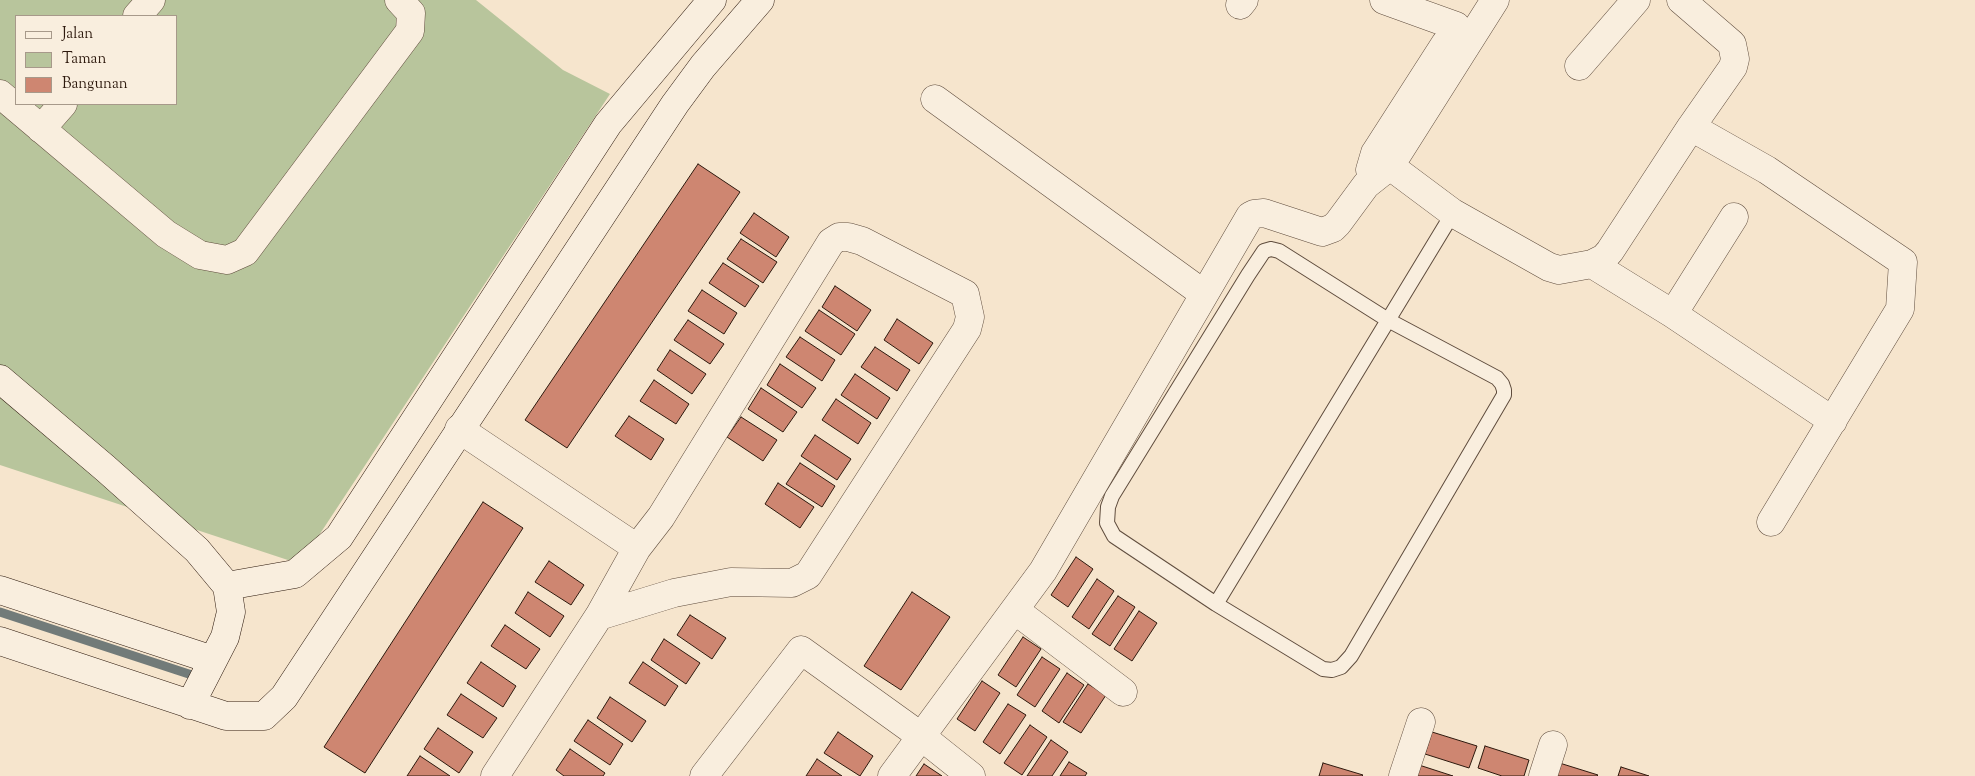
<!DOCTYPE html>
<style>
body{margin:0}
#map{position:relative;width:1975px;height:776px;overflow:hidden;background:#f6e5cd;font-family:"Sorts Mill Goudy",serif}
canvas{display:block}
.legend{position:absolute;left:15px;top:15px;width:162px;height:90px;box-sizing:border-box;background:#f9eede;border:1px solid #a7998a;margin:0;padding:6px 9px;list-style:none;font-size:15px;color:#2d190d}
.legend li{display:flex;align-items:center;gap:10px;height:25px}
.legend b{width:25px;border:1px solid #a7998a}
</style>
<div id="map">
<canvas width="1975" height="776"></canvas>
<ul class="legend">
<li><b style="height:6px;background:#f9eede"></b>Jalan</li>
<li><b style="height:14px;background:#b8c59c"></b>Taman</li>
<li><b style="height:14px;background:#ce8671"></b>Bangunan</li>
</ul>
</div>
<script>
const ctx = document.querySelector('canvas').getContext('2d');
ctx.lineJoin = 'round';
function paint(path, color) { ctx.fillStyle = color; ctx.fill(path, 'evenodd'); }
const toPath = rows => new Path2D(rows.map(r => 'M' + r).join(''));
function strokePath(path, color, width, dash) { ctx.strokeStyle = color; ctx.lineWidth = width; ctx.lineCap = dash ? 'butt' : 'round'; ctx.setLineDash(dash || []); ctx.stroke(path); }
paint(toPath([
 [0,0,476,0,563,70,610,94,300,564,0,465],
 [16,16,176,16,176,104,16,104]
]), '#b8c59c');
strokePath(toPath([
 [0,612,201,678]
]), '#727b79', 9);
const building = toPath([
 [698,164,740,192,567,448,525,420,698,164],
 [754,213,789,237,776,257,740,233,754,213],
 [741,239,777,262,763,283,727,259,741,239],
 [723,263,759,286,745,307,709,283,723,263],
 [835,286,871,310,857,331,822,307,835,286],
 [702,290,737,313,724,334,688,311,702,290],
 [819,310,855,334,841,355,805,331,819,310],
 [897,319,933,343,919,364,884,340,897,319],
 [688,320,724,344,710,364,674,340,688,320],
 [800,337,835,360,822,381,786,357,800,337],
 [875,347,910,370,897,391,861,367,875,347],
 [670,350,706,374,692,394,657,370,670,350],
 [780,364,816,388,802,408,767,385,780,364],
 [855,374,890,398,877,419,841,395,855,374],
 [654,380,689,404,676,424,640,401,654,380],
 [761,388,797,412,783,432,748,409,761,388],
 [836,399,871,423,858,444,822,420,836,399],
 [629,416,664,439,651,460,615,436,629,416],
 [741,417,777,440,763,461,727,437,741,417],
 [815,435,851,459,837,480,801,456,815,435],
 [800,463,835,486,822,507,786,484,800,463],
 [778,483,814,507,800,528,765,504,778,483],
 [483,502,523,528,365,773,324,747,483,502],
 [1076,557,1093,569,1068,607,1051,595,1076,557],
 [549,561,584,585,571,605,535,582,549,561],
 [1097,579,1114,591,1089,629,1072,617,1097,579],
 [528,592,564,616,550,637,515,613,528,592],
 [912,592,950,617,901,690,864,666,912,592],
 [1118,596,1135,607,1110,646,1092,634,1118,596],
 [1139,611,1157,623,1132,661,1114,649,1139,611],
 [690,615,726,638,712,659,677,635,690,615],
 [505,625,540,649,526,669,491,646,505,625],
 [1023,637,1041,649,1016,687,998,675,1023,637],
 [664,639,700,663,686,684,651,660,664,639],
 [1042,657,1060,669,1035,707,1017,695,1042,657],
 [481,662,516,686,503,707,467,683,481,662],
 [643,662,678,686,665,706,629,683,643,662],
 [1067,673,1084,685,1059,723,1042,711,1067,673],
 [982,681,1000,693,975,731,957,719,982,681],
 [1088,684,1106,695,1081,733,1063,722,1088,684],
 [461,694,497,718,483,738,447,715,461,694],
 [610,697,646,721,632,742,597,718,610,697],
 [1008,704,1026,715,1000,754,983,742,1008,704],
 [588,720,623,744,610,765,574,741,588,720],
 [1030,725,1047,737,1022,775,1004,763,1030,725],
 [438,728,473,752,459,773,424,749,438,728],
 [838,732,873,756,860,776,824,753,838,732],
 [1432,732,1477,746,1469,768,1425,754,1432,732],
 [1051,740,1068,752,1052,776,1027,776,1051,740],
 [1485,746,1529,760,1524,776,1502,776,1478,768,1485,746],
 [570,749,605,773,603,776,564,776,556,770,570,749],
 [420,756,450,776,407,776,420,756],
 [817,759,842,776,806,776,817,759],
 [1553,761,1598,775,1597,776,1548,776,1553,761],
 [1069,762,1087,773,1085,776,1060,776,1069,762],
 [1323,763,1363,775,1362,776,1319,776,1323,763],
 [924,764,942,776,916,776,924,764],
 [1419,765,1453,776,1415,776,1419,765],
 [1621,767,1649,776,1618,776,1621,767]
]);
paint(building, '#ce8671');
strokePath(building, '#2d190d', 1);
const lane = toPath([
 [1271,249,1279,251,1388,320,1497,378,1502,384,1504,390,1504,395,1351,656,1341,667,1332,670,1323,669,1216,604,1114,536,1107,523,1108,507,1112,496,1248,275,1264,251,1271,249],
 [1216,604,1453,213]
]);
const street = toPath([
 [1384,0,1456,26],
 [1240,5,1244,0],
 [137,16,151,0],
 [1579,66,1636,0],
 [0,94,166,234,200,255,227,260,245,252,410,31,411,13,399,0],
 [935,99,1204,294],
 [1691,127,1767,170,1903,262,1900,309,1771,522],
 [41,129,63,104],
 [1375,153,1390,166,1453,213,1549,267,1559,270,1592,264,1604,258,1610,251,1691,127,1733,67,1735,59,1732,44,1681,0],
 [1370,170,1375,153,1445,44],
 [1592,264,1673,314,1833,421],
 [1673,314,1734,217],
 [459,429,637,548],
 [1016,611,1123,692],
 [495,776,599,616,637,548,661,517,831,242,839,237,848,237,862,241,965,294,970,317,967,329,808,575,792,583,731,582,674,593,599,616],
 [704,776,801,650,922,737,971,776],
 [892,776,1043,571,1250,216,1254,214,1264,213,1322,232,1333,228,1338,223,1366,185,1390,166,1495,0],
 [1403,776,1421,722],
 [1543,776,1553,745]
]);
const secondary = toPath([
 [0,379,105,468,197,550,227,586,231,612,225,637,190,705],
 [227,586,295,574,339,537,608,124,712,0],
 [0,590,213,660],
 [0,641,226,716,264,716,284,697,675,104,703,66,760,0]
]);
strokePath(lane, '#5f4c3d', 16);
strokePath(street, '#5f4c3d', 29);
strokePath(secondary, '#2d190d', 29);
strokePath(lane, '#f9eede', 14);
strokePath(street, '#f9eede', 28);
strokePath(secondary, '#f9eede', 28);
</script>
